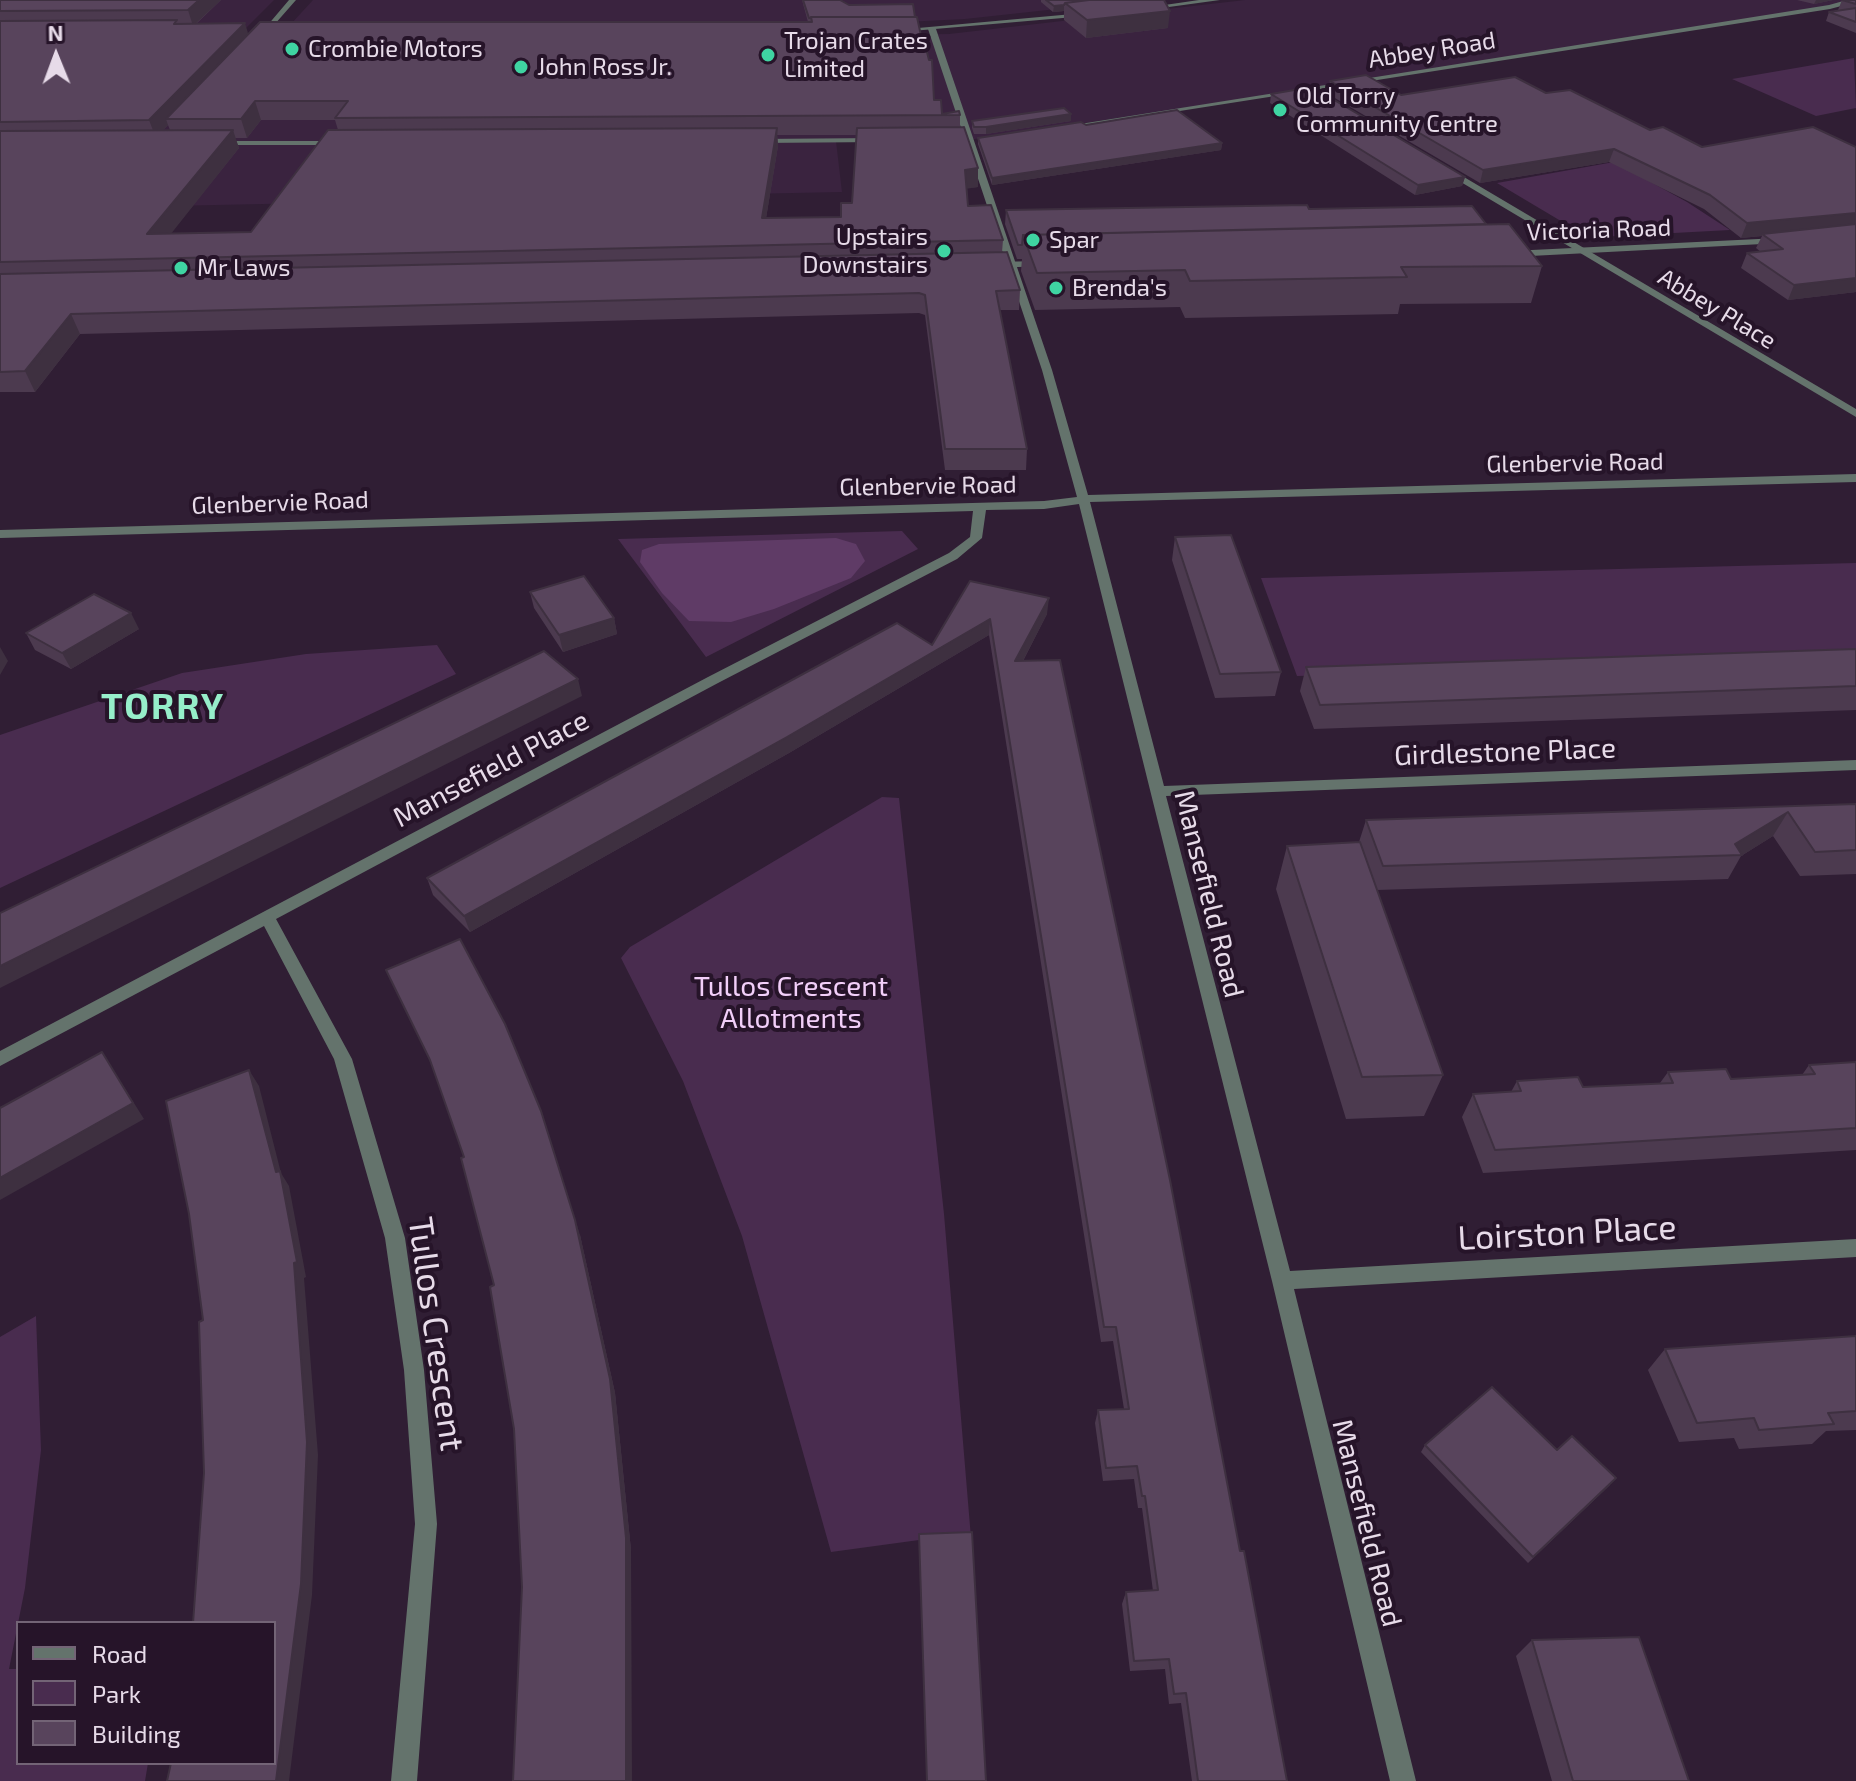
<!DOCTYPE html>
<style>
body{margin:0}
#map{position:relative;width:1856px;height:1781px;overflow:hidden;background:#301e34;font-family:"Exo 2",sans-serif}
canvas{display:block}
.legend{position:absolute;left:16px;top:1621px;width:260px;height:144px;box-sizing:border-box;background:#261429;border:2px solid #736476;margin:0;padding:10px 14px;list-style:none;font-size:24px;color:#e7dbe9}
.legend li{display:flex;align-items:center;gap:16px;height:40px}
.legend b{width:40px;border:2px solid #736476}
.north{position:absolute;left:16px;top:16px;width:80px;height:80px;-webkit-text-stroke:6px #261429;paint-order:stroke;rotate:359deg;font-size:22px;font-weight:700;line-height:32px;text-align:center;color:#e7dbe9}
.north::after{content:'';display:block;margin:auto;width:28px;height:36px;background:#e7dbe9;clip-path:polygon(50% 0,100% 100%,50% 72%,0 100%)}
</style>
<div id="map">
<canvas width="1856" height="1781"></canvas>
<ul class="legend">
<li><b style="height:10px;background:#64736c"></b>Road</li>
<li><b style="height:22px;background:#492c4f"></b>Park</li>
<li><b style="height:22px;background:#58445c"></b>Building</li>
</ul>
<div class="north">N</div>
</div>
<script>
const ctx = document.querySelector('canvas').getContext('2d');
ctx.lineJoin = 'round';
function paint(path, color) { ctx.fillStyle = color; ctx.fill(path, 'evenodd'); }
const toPath = rows => new Path2D(rows.map(r => 'M' + r).join(''));
function strokePath(path, color, width, dash) { ctx.strokeStyle = color; ctx.lineWidth = width; ctx.lineCap = dash ? 'butt' : 'round'; ctx.setLineDash(dash || []); ctx.stroke(path); }
function label(font, color, halo, rows, align = 'center') {
  ctx.font = font + ' "Exo 2",sans-serif'; ctx.lineWidth = 8; ctx.setLineDash([]); ctx.textBaseline = 'middle'; ctx.strokeStyle = halo; ctx.fillStyle = color; for (const [text, x, y, turn = 0] of rows) {
    ctx.save(); ctx.translate(x, y); ctx.rotate((+turn || 0) * Math.PI / 180); ctx.textAlign = isNaN(turn) ? turn : align; if (halo) ctx.strokeText(text, 0, 0); ctx.fillText(text, 0, 0); ctx.restore();
  }
}
paint(toPath([
 [0,0,274,0,239,35,657,38,949,34,1245,0,1854,0,1830,7,1311,90,968,140,836,141,842,192,71,208],
 [313,0,1140,0,965,19,905,22,290,25]
]), '#3a233f');
paint(toPath([
 [1854,58,1856,108,1816,116,1732,79],
 [1614,162,1687,202,1730,230,1599,237,1581,233,1497,183],
 [902,531,918,549,706,657,618,539],
 [1856,563,1856,661,1297,676,1261,578],
 [437,645,456,674,0,888,0,735,182,673,306,654],
 [882,797,899,798,944,1214,971,1538,919,1540,831,1552,742,1236,683,1081,621,958,630,947],
 [36,1316,41,1450,25,1588,9,1669,18,1669,18,1763,148,1763,145,1781,0,1781,0,1337]
]), '#492c4f');
paint(toPath([
 [836,538,856,544,865,561,851,578,774,609,731,622,689,621,662,593,640,562,642,550,659,544]
]), '#5f3b66');
paint(toPath([
 [1847,0,1856,2,1830,9,1065,129,1061,127,1829,5,1847,0],
 [932,27,936,29,1052,370,1088,495,1856,474,1856,482,1090,502,1164,786,1856,760,1856,770,1166,796,1290,1271,1856,1239,1856,1257,1294,1289,1416,1781,1390,1781,1272,1281,1079,504,1044,509,986,510,982,538,957,559,718,683,276,919,352,1059,405,1238,424,1370,437,1524,417,1781,391,1781,415,1524,404,1370,385,1238,334,1059,264,926,0,1066,0,1051,708,677,949,553,970,537,973,511,0,538,0,530,1044,501,1077,497,1042,370,928,29,932,27],
 [878,138,881,142,758,143,754,141,758,139,878,138],
 [215,141,338,141,342,143,338,145,218,145,215,141],
 [1447,167,1856,409,1856,417,1444,172,1444,168,1447,167]
]), '#64736c');
paint(toPath([
 [289,0,296,0,267,33,261,33,289,0],
 [1199,0,1220,0,1147,10,1144,8,1199,0],
 [1084,13,1086,16,900,32,896,30,1084,13],
 [1779,238,1782,239,1782,243,1511,257,1506,254,1511,251,1779,238],
 [1043,261,1048,264,1046,266,991,268,986,265,991,262,1043,261]
]), '#64736c');
paint(toPath([
 [0,0,221,0,196,24,248,34,808,22,802,0,840,0,934,100,942,114,960,115,960,127,978,168,978,187,967,188,968,206,1003,240,1002,252,1020,290,1019,310,1000,310,1027,449,1026,470,945,470,925,315,919,313,80,334,35,392,0,392],
 [261,120,335,120,338,130,251,232,170,234,239,148,235,138,247,138],
 [168,125,170,130,163,130],
 [777,135,857,135,852,203,841,217,766,218,778,146],
 [1041,0,1164,0,1168,28,1086,38,1064,20,1064,11,1053,12,1041,2],
 [1797,0,1833,0,1814,4],
 [1842,0,1856,0,1856,33,1826,21,1829,12,1838,10],
 [1330,81,1401,95,1546,93,1702,147,1856,147,1856,292,1788,300,1741,268,1747,253,1761,252,1756,248,1762,236,1741,238,1704,209,1609,162,1480,183,1328,94],
 [1271,94,1465,177,1462,186,1415,195,1270,103],
 [1071,114,1071,121,986,134,974,134,972,128,972,121],
 [1086,125,1222,143,1221,150,992,185,978,144,978,138],
 [1309,209,1486,224,1542,266,1531,303,1400,304,1398,314,1185,318,1180,307,1035,310,1021,271,1022,259,1017,259,1005,224,1006,210],
 [1175,537,1281,672,1275,696,1215,698,1172,560],
 [970,581,1047,614,1023,661,1240,1551,1287,1781,1192,1781,1181,1703,1169,1704,1165,1669,1130,1671,1122,1604,1126,1592,1153,1591,1142,1508,1138,1508,1134,1479,1103,1481,1095,1423,1098,1410,1124,1409,1113,1341,1101,1342,989,635,789,753,470,932,433,895,427,878,932,645],
 [530,592,614,618,617,634,563,652,534,608],
 [139,629,71,669,35,650,26,633],
 [1856,649,1856,710,1314,729,1300,691,1306,667],
 [1856,804,1856,874,1800,876,1773,836,1741,856,1728,879,1377,890,1443,1075,1424,1116,1346,1119,1276,889,1287,846,1359,842,1366,820],
 [386,970,580,1235,615,1393,631,1550,522,1587,514,1429,494,1285,464,1157,433,1067],
 [1856,1062,1856,1150,1483,1173,1462,1117,1473,1094,1511,1092,1517,1081,1583,1087,1660,1083,1668,1072,1731,1079,1802,1075,1809,1065],
 [1856,1336,1856,1430,1826,1431,1812,1444,1739,1449,1734,1438,1679,1442,1648,1370,1665,1349],
 [1425,1445,1557,1450,1610,1485,1528,1563,1421,1452],
 [1532,1640,1689,1781,1552,1781,1516,1656]
]), '#4c3a4f');
paint(toPath([
 [199,0,221,0,193,26,188,10],
 [1816,0,1833,0,1814,4],
 [1064,5,1064,11,1053,12,1054,6],
 [1170,11,1168,28,1086,38,1087,20],
 [245,23,250,40,166,119,168,125,156,138,149,120],
 [255,101,261,120,247,138,241,119],
 [1071,114,1071,121,986,134,986,127],
 [777,128,778,146,763,237,762,218],
 [233,130,239,148,155,254,147,234],
 [1222,143,1221,150,992,185,992,178],
 [1614,149,1609,162,1480,183,1483,170],
 [978,168,978,187,965,189,965,170],
 [1465,177,1462,186,1415,195,1418,185],
 [1856,213,1856,226,1762,234,1762,236,1741,238,1747,223],
 [1856,278,1856,292,1788,300,1794,285],
 [71,314,80,334,35,392,25,371],
 [1049,598,1047,614,1014,678,1015,661],
 [131,613,139,629,71,669,62,653],
 [614,618,617,634,563,652,559,635],
 [990,619,989,635,789,753,470,932,464,916],
 [0,647,8,661,0,675],
 [578,679,582,696,0,988,0,966],
 [1788,812,1773,836,1741,856,1742,855,1735,844],
 [102,1052,144,1119,0,1200,0,1178],
 [249,1070,259,1086,281,1173,289,1186,306,1277,304,1278,318,1455,312,1595,289,1781,276,1781,276,1172],
 [541,1111,580,1235,615,1393,631,1550,632,1781,626,1781]
]), '#3e3040');
const building = toPath([
 [0,0,199,0,188,10,0,11,0,0],
 [803,0,840,0,849,5,913,4,915,17,811,17,811,18,809,18,803,0],
 [1046,0,1089,0,1065,3,1064,5,1054,6,1046,0],
 [1089,0,1164,0,1170,11,1087,20,1065,3,1089,0],
 [1842,0,1856,0,1856,4,1842,0],
 [1856,8,1856,22,1829,12,1856,8],
 [811,17,917,17,923,45,925,44,929,60,932,60,934,100,941,100,942,114,959,111,960,115,335,118,348,101,255,101,241,119,166,119,260,22,812,22,811,17],
 [177,20,174,24,245,23,149,120,0,122,0,21,177,20],
 [1366,75,1401,95,1515,77,1546,93,1570,90,1650,130,1663,127,1702,147,1813,127,1856,147,1856,213,1747,223,1710,195,1614,149,1483,170,1330,81,1366,75],
 [1312,87,1465,177,1418,185,1271,94,1312,87],
 [1064,108,1071,114,986,127,974,127,972,121,1064,108],
 [1177,110,1222,143,992,178,978,138,1081,122,1086,125,1177,110],
 [964,127,978,168,965,170,968,206,991,205,1003,240,0,262,0,131,233,130,147,234,251,232,328,130,777,128,762,218,841,217,841,203,852,203,857,128,964,127],
 [1307,205,1309,209,1472,206,1486,224,1023,235,1022,245,1018,245,1006,210,1307,205],
 [1509,224,1542,266,1401,267,1407,277,1190,281,1185,270,1037,273,1023,235,1509,224],
 [1856,224,1856,278,1794,285,1747,253,1783,249,1762,234,1856,224],
 [1007,252,1020,290,996,291,1027,449,945,449,925,295,919,293,71,314,25,371,0,372,0,274,1007,252],
 [1231,535,1281,672,1220,674,1175,537,1231,535],
 [584,576,614,618,559,635,530,592,584,576],
 [970,581,1049,598,1015,661,1060,660,1170,1180,1240,1551,1244,1551,1287,1781,1198,1781,1186,1693,1174,1694,1169,1659,1134,1661,1126,1592,1158,1590,1145,1496,1142,1496,1137,1466,1106,1468,1098,1410,1129,1409,1116,1327,1104,1327,990,619,787,737,464,916,427,878,897,623,932,645,970,581],
 [94,594,131,613,62,653,26,633,94,594],
 [1856,649,1856,686,1320,705,1306,667,1856,649],
 [544,651,578,679,0,966,0,913,544,651],
 [1856,804,1856,850,1815,852,1788,812,1735,844,1742,855,1383,866,1366,820,1856,804],
 [1360,842,1443,1075,1362,1077,1287,846,1360,842],
 [460,939,505,1024,541,1111,575,1220,610,1379,626,1538,626,1781,513,1781,522,1587,514,1429,490,1287,494,1285,461,1158,464,1157,430,1060,386,970,460,939],
 [102,1052,133,1103,0,1178,0,1108,102,1052],
 [1856,1062,1856,1128,1495,1150,1473,1094,1521,1091,1517,1081,1578,1077,1583,1087,1673,1083,1668,1072,1726,1069,1731,1079,1815,1074,1809,1065,1856,1062],
 [249,1070,276,1172,280,1171,297,1262,294,1263,307,1442,301,1584,276,1781,167,1781,171,1763,274,1763,274,1623,193,1623,204,1473,199,1322,203,1320,189,1214,166,1101,249,1070],
 [1856,1336,1856,1411,1828,1413,1834,1424,1759,1430,1754,1418,1697,1423,1665,1349,1856,1336],
 [1492,1387,1557,1450,1572,1436,1616,1478,1533,1557,1425,1445,1492,1387],
 [972,1532,986,1781,927,1781,919,1534,972,1532],
 [1639,1637,1689,1781,1573,1781,1532,1640,1639,1637]
]);
paint(building, '#58445c');
strokePath(building, '#3e3040', 2);
for (const [x, y, r, color] of [
 [292,49,8,"#3fd4a2"],
 [768,55,8,"#3fd4a2"],
 [521,67,8,"#3fd4a2"],
 [1280,110,8,"#3fd4a2"],
 [1033,240,8,"#3fd4a2"],
 [944,251,8,"#3fd4a2"],
 [181,268,8,"#3fd4a2"],
 [1056,288,8,"#3fd4a2"]
]) { const dot = new Path2D(); dot.arc(x, y, r, 0, 2 * Math.PI); ctx.fillStyle = color; ctx.fill(dot); strokePath(dot, '#261429', 3); }
label('24px', '#e7dbe9', '#261429', [
 ["Trojan Crates",784,41],
 ["Limited",784,69],
 ["Crombie Motors",308,49],
 ["John Ross Jr.",537,67],
 ["Old Torry",1296,96],
 ["Community Centre",1296,124],
 ["Upstairs",928,237,"right"],
 ["Downstairs",928,265,"right"],
 ["Spar",1049,240],
 ["Mr Laws",197,268],
 ["Brenda's",1072,288]
], 'left');
label('24px', '#e7dbe9', '#261429', [
 ["Abbey Road",1432,50,-9],
 ["Victoria Road",1599,230,-2],
 ["Abbey Place",1717,309,31],
 ["Glenbervie Road",1575,463,-1],
 ["Glenbervie Road",928,486,-1],
 ["Glenbervie Road",280,503,-2]
]);
label('28px', '#e7dbe9', '#261429', [
 ["Girdlestone Place",1505,752,-2],
 ["Mansefield Place",491,769,-28],
 ["Mansefield Road",1209,894,76],
 ["Mansefield Road",1367,1523,76]
]);
label('28px', '#f2cff9', '#261429', [
 ["Tullos Crescent",791,987],
 ["Allotments",791,1019]
]);
label('34px', '#e7dbe9', '#261429', [
 ["Loirston Place",1567,1233,-3],
 ["Tullos Crescent",436,1334,82]
]);
ctx.letterSpacing = '2px';
label('bold 36px', '#96eeca', '#261429', [
 ["TORRY",163,707]
]);
ctx.letterSpacing = '0px';
</script>
